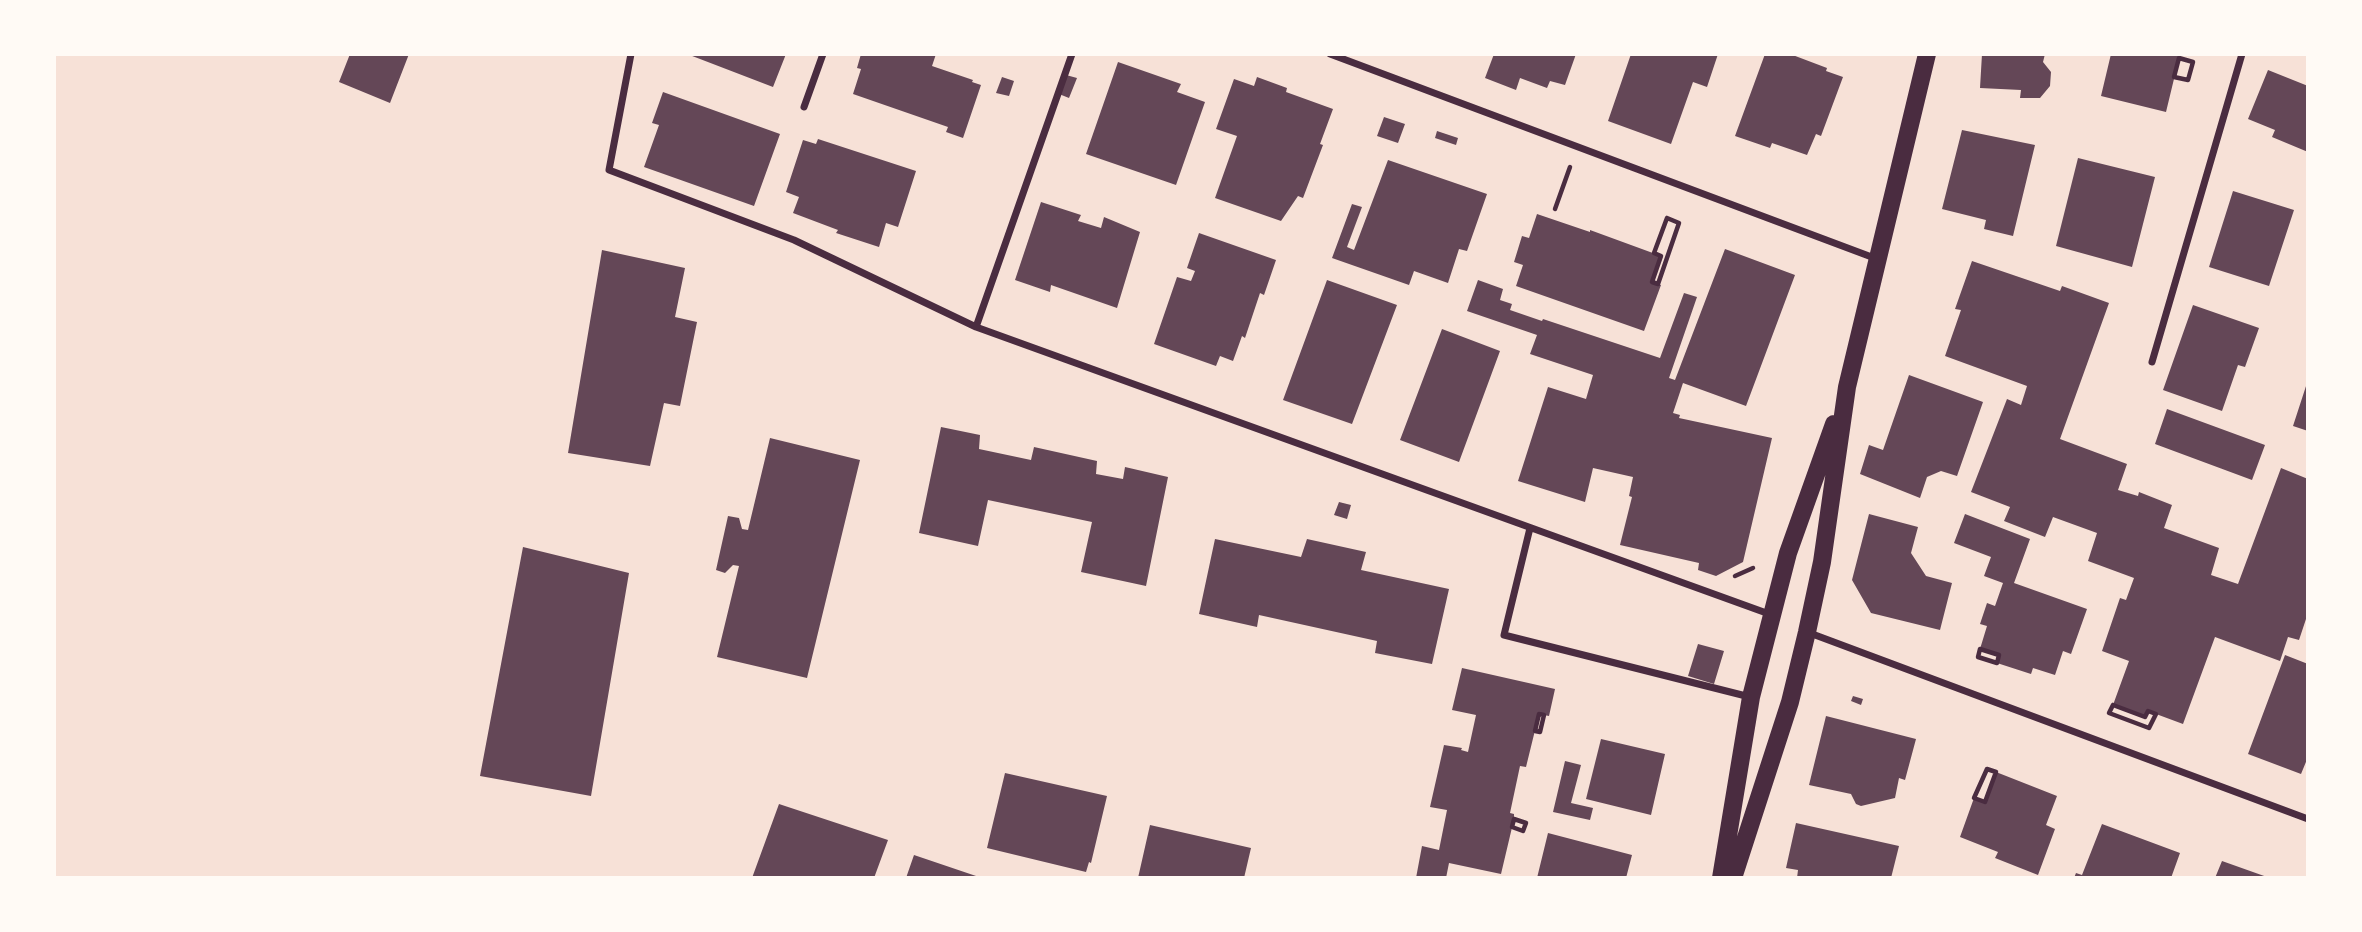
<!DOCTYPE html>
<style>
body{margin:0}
#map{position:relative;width:2362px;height:932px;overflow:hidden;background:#f7e1d7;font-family:Jost,sans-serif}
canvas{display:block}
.frame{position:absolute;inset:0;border:56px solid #fffaf5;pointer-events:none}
</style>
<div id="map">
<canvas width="2362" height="932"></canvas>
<div class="frame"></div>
</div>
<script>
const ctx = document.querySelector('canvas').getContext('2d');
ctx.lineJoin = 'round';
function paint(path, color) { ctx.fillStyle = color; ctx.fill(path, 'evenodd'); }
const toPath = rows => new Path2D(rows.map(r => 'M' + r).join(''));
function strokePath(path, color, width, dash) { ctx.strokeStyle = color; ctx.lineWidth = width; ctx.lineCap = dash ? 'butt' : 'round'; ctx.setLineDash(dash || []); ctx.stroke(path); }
paint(toPath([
 [350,54,409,54,390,103,339,82],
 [687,54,786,54,773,87],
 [861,54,936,54,932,66,973,80,972,82,981,85,963,138,946,132,948,127,853,94,861,69,857,68],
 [1494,54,1576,54,1565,85,1550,81,1547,88,1520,78,1516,90,1485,78],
 [1631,54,1718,54,1707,87,1693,82,1671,144,1608,121],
 [1765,54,1790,54,1827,68,1826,71,1843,77,1821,136,1816,134,1807,155,1772,143,1770,148,1735,136],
 [1982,54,2045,54,2043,62,2051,72,2050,86,2040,98,2020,98,2021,90,1980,88],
 [2111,54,2180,54,2166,112,2101,96],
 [1118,62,1181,84,1177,92,1205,102,1176,185,1086,154],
 [2268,70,2308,86,2308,152,2272,137,2275,130,2248,119],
 [1066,75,1077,78,1069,98,1059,94],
 [1002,77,1014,81,1009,96,996,93],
 [1257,77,1287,88,1286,92,1333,109,1320,144,1323,145,1303,198,1298,196,1281,221,1215,198,1237,136,1216,129,1234,79,1254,86],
 [663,92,780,134,754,206,644,167,659,125,652,123],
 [1384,117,1405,124,1398,143,1377,136],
 [1962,130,2035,145,2013,236,1984,229,1986,220,1942,209],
 [1437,131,1458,138,1456,145,1435,138],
 [818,139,916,171,898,227,886,223,879,247,836,233,838,230,793,213,799,197,786,192,803,140,816,144],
 [2078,158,2155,177,2132,267,2056,246],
 [1388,160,1487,194,1467,251,1459,249,1448,283,1414,271,1409,285,1332,258,1352,204,1362,207,1347,247,1354,250],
 [2233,191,2294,210,2269,286,2209,267],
 [1041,202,1081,215,1078,221,1101,228,1104,217,1140,232,1117,308,1051,285,1050,292,1015,280],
 [1537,214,1590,232,1590,230,1661,256,1652,282,1661,285,1644,331,1516,286,1523,265,1514,262,1522,236,1529,238],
 [1199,233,1276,260,1264,295,1260,293,1245,338,1242,336,1233,361,1220,356,1216,366,1154,344,1177,277,1191,281,1195,271,1187,268],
 [1725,249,1795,275,1746,406,1683,383,1673,413,1680,415,1679,418,1772,438,1743,562,1716,576,1698,570,1699,563,1620,545,1632,497,1629,496,1633,477,1593,468,1585,502,1518,481,1548,387,1586,399,1593,375,1530,354,1537,335,1467,311,1478,280,1503,289,1500,300,1512,304,1510,310,1542,321,1543,319,1660,358,1684,293,1697,297,1669,378,1675,380],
 [602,250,685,268,675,317,697,322,680,406,664,403,650,466,568,453],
 [1972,261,2060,291,2062,286,2109,303,2060,439,2127,464,2118,490,2138,496,2139,492,2172,505,2164,528,2219,548,2211,575,2238,584,2281,468,2308,479,2308,620,2306,619,2299,640,2288,637,2280,661,2215,637,2183,724,2148,711,2145,717,2113,705,2129,661,2102,651,2120,598,2126,600,2134,578,2088,561,2097,533,2053,517,2045,537,2004,521,2010,507,1971,492,2007,399,2021,405,2027,386,1945,356,1961,310,1955,309],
 [1327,280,1397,305,1352,424,1283,400],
 [2193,305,2259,328,2245,367,2238,365,2222,411,2163,390],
 [1442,329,1500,351,1459,462,1400,440],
 [1909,375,1983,402,1957,476,1941,471,1927,477,1920,498,1860,474,1869,445,1883,450],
 [2307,383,2308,383,2308,431,2293,426],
 [2167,409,2265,445,2252,480,2155,444],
 [941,427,980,435,979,449,1031,460,1034,447,1097,461,1096,474,1123,479,1125,467,1168,477,1146,586,1081,572,1092,522,988,500,978,546,919,533],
 [770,438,860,460,807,678,717,657,739,566,733,565,725,573,716,570,728,516,739,518,742,529,748,530],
 [1339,502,1351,505,1347,519,1334,515],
 [1869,514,1918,527,1911,553,1926,576,1952,583,1940,630,1871,613,1852,580],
 [1965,514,2030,539,2014,583,2087,609,2071,654,2063,651,2055,675,2033,668,2031,674,1997,663,1999,655,1980,649,1987,626,1980,624,1987,603,1995,606,2003,583,1984,576,1991,557,1954,543],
 [1215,539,1301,557,1307,539,1366,552,1361,570,1449,589,1432,664,1375,653,1377,641,1259,615,1257,627,1199,614],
 [523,547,629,573,591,796,480,776],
 [1698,644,1724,651,1714,684,1688,676],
 [2285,655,2308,664,2308,757,2301,774,2248,754],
 [1462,668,1555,689,1549,716,1539,714,1526,767,1520,766,1510,813,1514,814,1514,819,1501,874,1449,863,1446,878,1416,878,1422,846,1439,850,1447,810,1430,807,1444,745,1462,748,1461,750,1468,752,1476,715,1452,710],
 [1853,696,1863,699,1861,705,1851,701],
 [1826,716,1916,739,1905,780,1899,778,1895,798,1861,806,1856,804,1851,794,1809,785],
 [1601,739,1665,754,1651,815,1586,799],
 [1565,761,1581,765,1571,803,1593,808,1590,820,1553,812],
 [1996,772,2057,796,2046,825,2055,829,2038,875,1995,858,1998,852,1960,837,1974,798,1985,802],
 [1005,773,1107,796,1091,863,1089,862,1086,872,987,848],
 [779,804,888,840,874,878,752,878],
 [1796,823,1899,846,1891,878,1797,878,1798,870,1786,868],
 [2102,824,2180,853,2171,878,2074,878,2076,873,2082,875],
 [1150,825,1251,848,1244,878,1138,878],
 [1548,833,1632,855,1626,878,1537,878],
 [914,855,979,877,979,878,906,878],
 [2222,861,2267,877,2267,878,2215,878]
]), '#644757');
strokePath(toPath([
 [2179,58,2193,62,2188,80,2174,77,2179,58],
 [1555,209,1570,167],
 [1667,218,1679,223,1658,284,1652,282,1661,256,1654,253,1667,218],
 [1735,576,1753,568],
 [1980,649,1999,655,1997,663,1978,657,1980,649],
 [2113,705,2145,717,2148,711,2156,714,2149,728,2109,713,2113,705],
 [1539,714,1544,715,1540,732,1535,731,1539,714],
 [1987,769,1996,772,1985,802,1974,798,1987,769],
 [1514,819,1526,823,1523,831,1512,827,1514,819]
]), '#4a2c40', 4.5);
strokePath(toPath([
 [631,54,609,170,794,240,976,327,1772,615],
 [1330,54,1877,259],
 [804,107,823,54],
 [976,327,1072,54],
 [2152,362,2242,54],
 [1530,528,1504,635,1750,697],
 [1807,632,2308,819]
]), '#4a2c40', 7);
strokePath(toPath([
 [1721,878,1751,697,1788,553,1834,424],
 [1733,878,1790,702,1807,632,1822,562,1847,387,1927,54]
]), '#4a2c40', 18);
</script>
